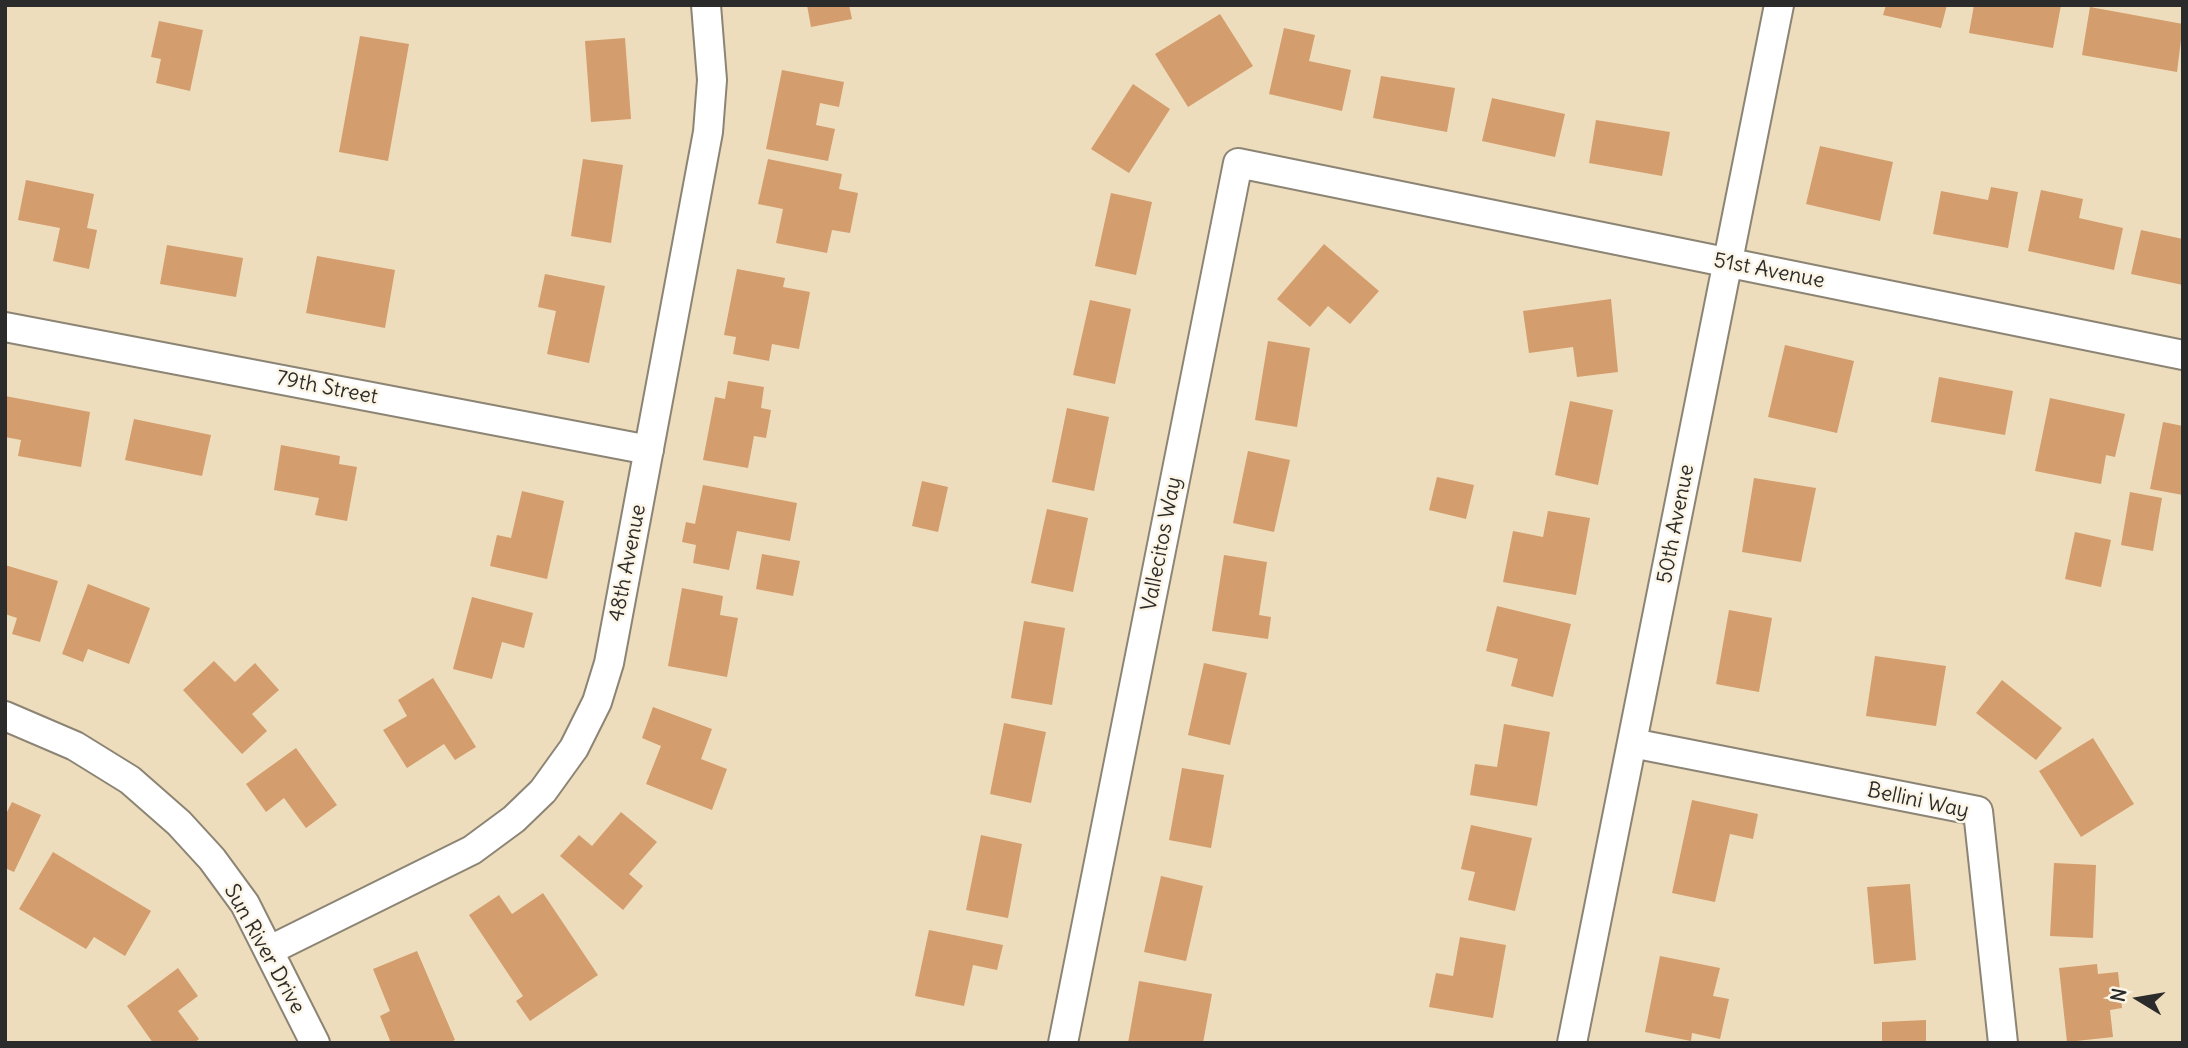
<!DOCTYPE html>
<style>
body{margin:0}
#map{position:relative;width:2188px;height:1048px;overflow:hidden;background:#eeddbc;font-family:Delius,sans-serif}
canvas{display:block}
.frame{position:absolute;inset:0;border:7px solid #2b2b2b;pointer-events:none}
.north{position:absolute;left:2104px;top:964px;width:70px;height:70px;-webkit-text-stroke:5px #fcf5e5;paint-order:stroke;rotate:281deg;font-size:19px;font-weight:700;line-height:28px;text-align:center;color:#2b2b2b}
.north::after{content:'';display:block;margin:auto;width:24px;height:32px;background:#2b2b2b;clip-path:polygon(50% 0,100% 100%,50% 72%,0 100%)}
</style>
<div id="map">
<canvas width="2188" height="1048"></canvas>
<div class="frame"></div>
<div class="north">N</div>
</div>
<script>
const ctx = document.querySelector('canvas').getContext('2d');
ctx.lineJoin = 'round';
function paint(path, color) { ctx.fillStyle = color; ctx.fill(path, 'evenodd'); }
const toPath = rows => new Path2D(rows.map(r => 'M' + r).join(''));
function strokePath(path, color, width, dash) { ctx.strokeStyle = color; ctx.lineWidth = width; ctx.lineCap = dash ? 'butt' : 'round'; ctx.setLineDash(dash || []); ctx.stroke(path); }
function label(font, color, halo, rows, align = 'center') {
  ctx.font = font + ' Delius,sans-serif'; ctx.lineWidth = 5; ctx.setLineDash([]); ctx.textBaseline = 'middle'; ctx.strokeStyle = halo; ctx.fillStyle = color; for (const [text, x, y, turn = 0] of rows) {
    ctx.save(); ctx.translate(x, y); ctx.rotate((+turn || 0) * Math.PI / 180); ctx.textAlign = isNaN(turn) ? turn : align; if (halo) ctx.strokeText(text, 0, 0); ctx.fillText(text, 0, 0); ctx.restore();
  }
}
paint(toPath([
 [807,5,849,5,852,19,811,27],
 [1886,5,1947,5,1941,28,1883,15],
 [1974,5,2061,5,2053,48,1969,33],
 [2090,7,2183,24,2177,72,2082,55],
 [1220,14,1253,66,1188,107,1155,54],
 [159,21,203,30,190,91,156,83,161,59,151,57],
 [1284,28,1315,35,1309,61,1351,70,1342,111,1269,94],
 [360,36,409,44,388,161,339,152],
 [625,38,631,119,591,122,585,41],
 [782,70,844,82,839,107,820,103,816,125,835,129,828,161,766,149],
 [1381,76,1455,88,1447,132,1373,118],
 [1133,84,1170,109,1129,173,1091,149],
 [1492,98,1565,114,1555,157,1482,141],
 [1596,120,1670,132,1662,176,1589,163],
 [1820,146,1893,162,1880,221,1806,204],
 [583,159,623,165,611,243,571,236],
 [768,159,842,174,839,189,858,193,850,233,832,230,827,253,776,243,783,209,758,204],
 [26,180,94,194,87,228,97,230,89,269,53,261,60,228,18,220],
 [1991,187,2018,192,2008,248,1933,234,1941,191,1988,200],
 [2041,190,2083,199,2079,218,2123,228,2114,270,2028,251],
 [1111,193,1152,202,1136,275,1095,266],
 [2141,230,2183,239,2183,285,2131,274],
 [1324,244,1379,291,1350,324,1328,306,1310,327,1277,299],
 [167,245,243,258,236,297,160,284],
 [317,256,395,270,385,328,306,313],
 [737,269,785,278,783,287,810,292,799,349,772,344,769,361,733,354,736,337,724,335],
 [545,274,605,286,589,363,547,354,556,311,538,307],
 [1611,299,1618,372,1577,377,1573,347,1529,353,1523,311],
 [1090,300,1131,309,1115,384,1073,375],
 [1268,341,1310,348,1297,427,1255,420],
 [1785,345,1854,361,1837,433,1768,417],
 [1939,377,2013,391,2005,435,1931,422],
 [728,381,764,387,761,408,771,410,766,438,754,436,748,468,703,460,715,397,725,399],
 [5,396,90,412,81,467,18,456,21,440,5,437],
 [2050,398,2125,414,2115,457,2106,455,2101,484,2035,471],
 [1570,401,1613,410,1598,485,1555,475],
 [1067,408,1109,417,1094,491,1052,482],
 [134,419,211,435,202,476,125,460],
 [2163,422,2183,426,2183,495,2150,489],
 [281,445,340,456,339,464,357,467,347,521,315,515,319,498,274,490],
 [1248,451,1290,460,1274,532,1233,523],
 [1437,477,1474,485,1466,519,1429,510],
 [1754,478,1816,488,1801,562,1742,552],
 [922,481,948,487,938,532,912,526],
 [703,485,797,503,790,541,737,531,729,570,693,563,696,545,682,542,686,522,695,524],
 [522,491,564,501,547,579,490,566,497,535,511,538],
 [2130,492,2162,498,2153,551,2121,545],
 [1047,509,1088,518,1073,592,1031,583],
 [1548,511,1590,518,1576,595,1503,582,1513,531,1543,537],
 [2075,532,2111,540,2101,587,2065,579],
 [762,554,800,561,793,596,756,589],
 [1224,555,1267,562,1259,615,1271,617,1268,639,1212,631],
 [5,565,58,581,40,642,12,634,17,618,5,614],
 [88,584,150,608,129,664,88,649,83,662,62,654],
 [682,588,723,596,720,615,738,618,727,677,668,666],
 [472,597,533,613,524,648,502,642,492,679,453,669],
 [1497,606,1571,624,1553,697,1511,686,1518,659,1486,651],
 [1729,610,1772,618,1759,692,1716,684],
 [1024,621,1065,628,1052,705,1011,698],
 [1875,656,1946,666,1936,726,1866,716],
 [214,661,235,682,255,663,279,690,252,714,267,731,242,754,183,690],
 [1204,663,1247,673,1230,745,1188,735],
 [433,678,476,747,455,760,444,744,407,768,383,730,407,716,398,700],
 [2002,680,2062,728,2036,760,1976,713],
 [653,707,712,729,701,759,727,769,712,810,646,784,661,746,642,738],
 [1004,723,1046,732,1031,803,990,794],
 [1504,724,1550,732,1537,806,1470,795,1475,764,1497,767],
 [2093,738,2134,804,2081,837,2039,771],
 [296,748,337,805,306,828,284,798,266,812,246,784],
 [1182,768,1224,775,1211,848,1169,840],
 [1692,800,1758,814,1753,839,1730,834,1715,902,1672,893],
 [12,802,41,815,14,872,5,868,5,816],
 [621,812,657,842,629,874,643,886,623,910,560,856,579,835,592,846],
 [1471,825,1532,838,1515,911,1468,900,1475,872,1461,869],
 [981,835,1022,844,1008,918,966,910],
 [53,852,151,911,125,956,94,937,86,949,19,909],
 [2054,863,2096,865,2093,938,2050,936],
 [1161,876,1203,886,1186,961,1144,952],
 [1910,884,1916,960,1874,964,1867,887],
 [543,893,598,975,530,1021,516,1001,523,996,469,915,499,895,512,914],
 [929,930,1003,945,997,970,973,965,964,1006,915,996],
 [1460,937,1506,945,1493,1018,1429,1007,1436,973,1453,976],
 [417,951,455,1040,448,1043,391,1043,380,1016,390,1011,373,969],
 [1660,956,1720,968,1713,996,1729,999,1720,1039,1692,1033,1691,1041,1645,1032],
 [2097,964,2098,974,2118,972,2122,1008,2110,1010,2113,1037,2067,1042,2059,968],
 [178,968,198,996,178,1011,199,1039,194,1043,153,1043,127,1006],
 [1139,981,1212,994,1203,1043,1128,1043],
 [1926,1020,1926,1043,1882,1043,1882,1022]
]), '#d39d6d');
const minor = toPath([
 [5,327,649,450],
 [5,716,75,746,130,780,179,823,212,859,245,904,315,1043],
 [1632,743,1978,811,2003,1043],
 [270,950,472,850,514,819,543,791,574,748,597,702,609,663,708,132,712,80,706,5],
 [1063,1043,1238,163,2183,355],
 [1572,1043,1779,5]
]);
strokePath(minor, '#8c8474', 32);
strokePath(minor, '#fff', 28);
label('21px', '#2b2b2b', '#fcf5e5', [
 ["51st Avenue",1769,271,11],
 ["79th Street",327,388,11],
 ["50th Avenue",1676,524,-79],
 ["Vallecitos Way",1162,544,-79],
 ["48th Avenue",628,563,-79],
 ["Bellini Way",1918,801,12],
 ["Sun River Drive",264,949,61]
]);
</script>
